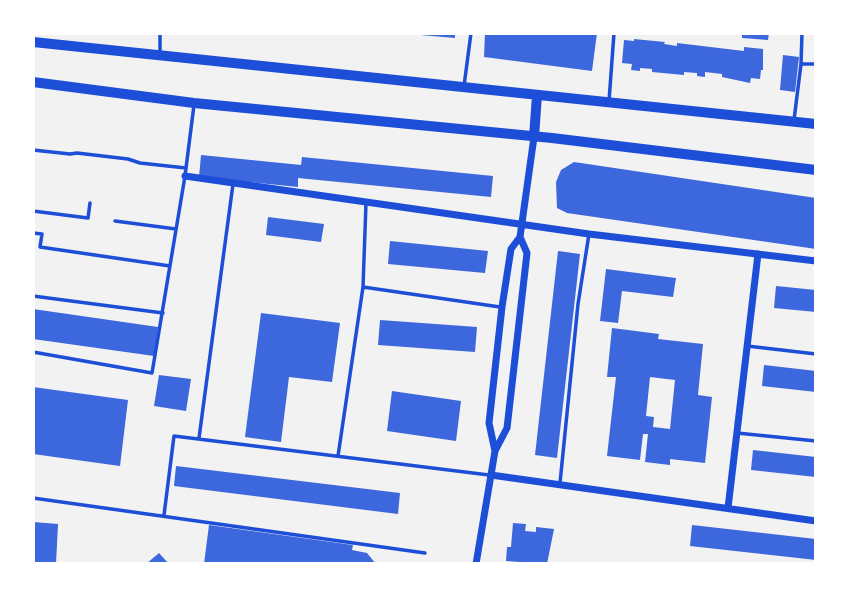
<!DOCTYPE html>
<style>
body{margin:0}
#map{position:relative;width:849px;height:597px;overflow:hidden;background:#f2f2f2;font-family:Roboto,sans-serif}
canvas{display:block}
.frame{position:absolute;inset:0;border:35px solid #fff;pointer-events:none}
</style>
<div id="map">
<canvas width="849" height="597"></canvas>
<div class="frame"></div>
</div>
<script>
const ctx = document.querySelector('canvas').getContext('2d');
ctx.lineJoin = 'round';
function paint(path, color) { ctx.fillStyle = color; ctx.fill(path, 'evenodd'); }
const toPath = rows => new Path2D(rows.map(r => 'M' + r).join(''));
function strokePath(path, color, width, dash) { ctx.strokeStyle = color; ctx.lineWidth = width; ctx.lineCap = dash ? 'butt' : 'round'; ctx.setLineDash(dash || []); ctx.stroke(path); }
paint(toPath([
 [420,33,455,33,455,38,420,35],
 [485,33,597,33,592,71,484,57],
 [742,33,769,33,768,40,742,38],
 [634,39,665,42,664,44,677,46,677,43,744,51,744,47,763,49,763,70,761,70,760,79,751,78,750,83,722,77,722,74,705,72,705,77,697,76,697,73,684,72,684,75,652,72,652,69,640,68,640,71,631,70,632,64,622,63,624,40,634,41],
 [783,55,799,57,795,92,780,90],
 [201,155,301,165,302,157,493,176,491,197,298,178,298,187,199,177],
 [574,162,816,198,816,249,567,213,557,208,556,182,561,170],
 [268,217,324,224,321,242,266,235],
 [390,241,488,251,485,273,388,264],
 [558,251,580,254,557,458,535,455],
 [606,269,676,278,673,297,622,291,618,323,600,321],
 [776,286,816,290,816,312,774,308],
 [33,309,158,327,154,356,33,339],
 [261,313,340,323,332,382,289,377,281,442,245,437],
 [380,320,477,327,475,352,378,345],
 [612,328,659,334,658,339,703,344,698,395,712,397,705,463,670,459,670,465,645,462,648,434,643,434,640,460,607,456,616,377,607,377],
 [650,377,675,380,670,429,653,427,654,417,646,416],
 [764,365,816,371,816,392,762,386],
 [159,375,191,379,186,411,154,406],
 [33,387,128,400,120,466,33,454],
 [392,391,461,401,456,441,387,431],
 [753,450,816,457,816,477,751,470],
 [176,466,400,493,398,514,174,486],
 [33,522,58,524,56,564,33,564],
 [513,523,526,524,525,531,536,532,536,527,554,529,547,564,506,561,507,547,511,547],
 [209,525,353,545,352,550,367,553,376,564,204,564],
 [692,525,816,539,816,560,690,546],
 [159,553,169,564,146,564]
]), '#3d67dc');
strokePath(toPath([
 [160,52,160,33],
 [801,64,816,64],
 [464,86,471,33],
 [609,101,614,33],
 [794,120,801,64,802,33],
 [33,150,70,154,77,153,128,159,140,163,186,168],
 [33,211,88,218,90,203],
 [115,221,176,229],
 [33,233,42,234,40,247,170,266],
 [363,287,500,307],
 [33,296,163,313],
 [747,346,816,354],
 [33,352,152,373,185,176,194,105],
 [737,433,816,441],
 [199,438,233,184],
 [338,456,363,287,366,203],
 [560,483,578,304,589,234],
 [33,498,425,553],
 [164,515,174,436,489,475]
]), '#1d4ed8', 3.5);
strokePath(toPath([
 [185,176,589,234,816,261],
 [495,451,507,428,527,253,520,237],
 [491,475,816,521],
 [728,508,758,254],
 [476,564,495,451,489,423,502,307,511,249,520,237,534,137]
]), '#1d4ed8', 7);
strokePath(toPath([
 [33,42,816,124],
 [33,82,194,103,552,138,816,170],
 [534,137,537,95]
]), '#1d4ed8', 10);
</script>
